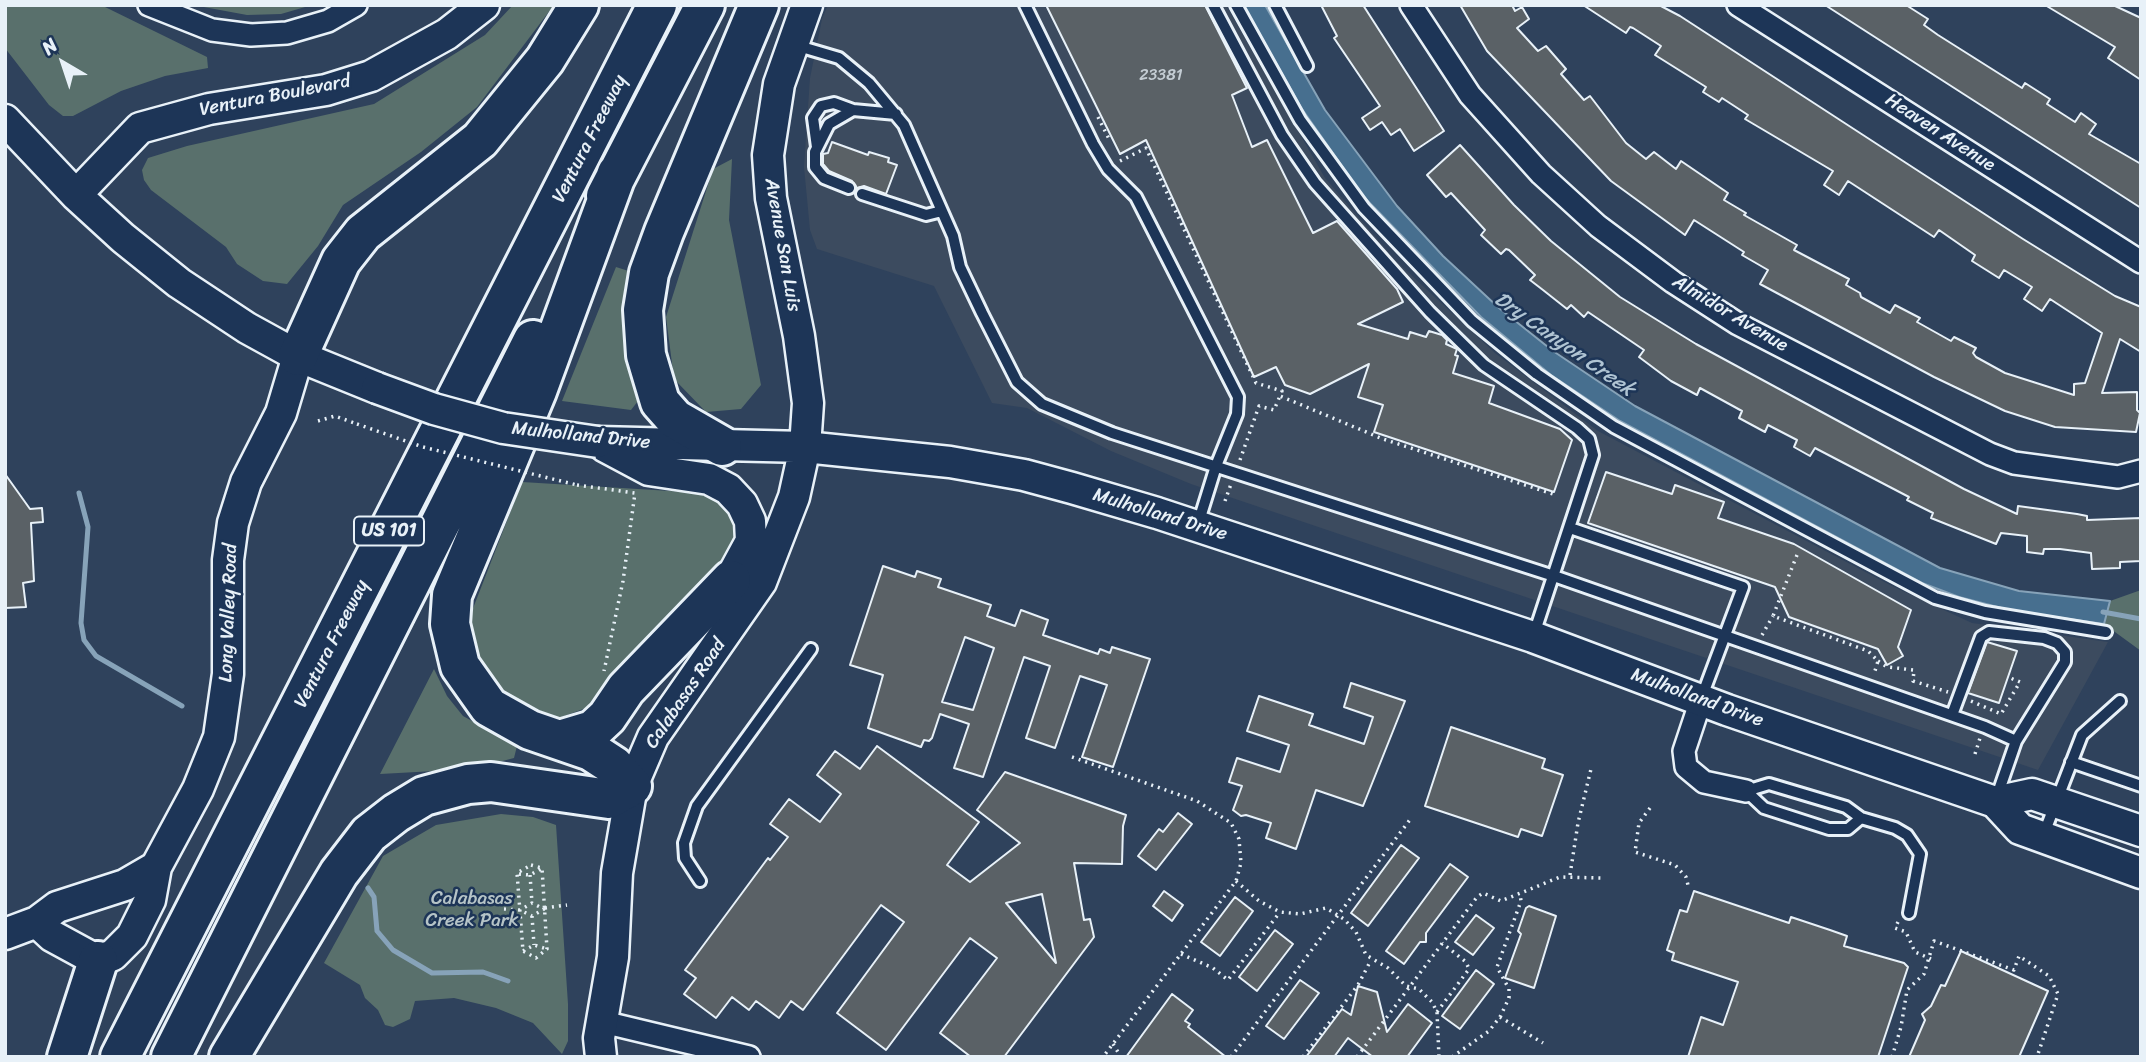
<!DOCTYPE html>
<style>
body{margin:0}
#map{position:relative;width:2146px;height:1062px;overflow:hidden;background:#2f425c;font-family:Sriracha,sans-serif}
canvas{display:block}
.frame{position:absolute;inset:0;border:7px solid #e8f1f8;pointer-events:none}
.north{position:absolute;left:28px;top:28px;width:70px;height:70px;-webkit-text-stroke:5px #1d3557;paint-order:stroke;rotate:321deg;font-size:19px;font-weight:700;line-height:28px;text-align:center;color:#e8f1f8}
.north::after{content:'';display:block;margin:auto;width:24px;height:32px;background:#e8f1f8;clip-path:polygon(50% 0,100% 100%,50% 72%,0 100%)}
</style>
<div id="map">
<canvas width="2146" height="1062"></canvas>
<div class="frame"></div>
<div class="north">N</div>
</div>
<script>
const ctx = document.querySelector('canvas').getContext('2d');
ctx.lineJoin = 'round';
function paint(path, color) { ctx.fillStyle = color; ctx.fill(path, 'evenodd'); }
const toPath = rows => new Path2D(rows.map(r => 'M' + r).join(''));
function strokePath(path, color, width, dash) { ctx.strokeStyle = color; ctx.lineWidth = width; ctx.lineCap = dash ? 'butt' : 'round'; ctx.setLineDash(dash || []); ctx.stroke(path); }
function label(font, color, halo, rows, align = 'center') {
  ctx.font = font + ' Sriracha,sans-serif'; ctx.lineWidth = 5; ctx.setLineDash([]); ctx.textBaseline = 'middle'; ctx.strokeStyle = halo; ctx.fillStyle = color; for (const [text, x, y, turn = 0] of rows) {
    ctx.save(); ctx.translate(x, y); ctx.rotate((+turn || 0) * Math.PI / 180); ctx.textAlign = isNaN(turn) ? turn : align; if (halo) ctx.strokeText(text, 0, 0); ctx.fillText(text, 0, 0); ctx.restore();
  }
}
paint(toPath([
 [828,5,1226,5,1325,178,1395,260,1495,353,1598,431,1892,586,1972,623,2108,642,2038,770,1191,484,1111,451,1027,408,992,403,934,286,817,249,810,230,804,167,810,78,822,19]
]), '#3c4b5f');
paint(toPath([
 [5,5,101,5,207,57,208,68,165,76,121,91,73,116,63,116,49,105,5,48],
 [193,5,312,5,281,14,247,15],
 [513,5,554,5,477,107,421,152,343,205,318,246,287,284,263,281,237,264,226,247,151,190,144,180,142,170,148,158,187,146,374,104,485,35],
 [732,159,729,220,761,385,741,409,706,412,674,379,666,317,713,169],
 [616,267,638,274,631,334,638,401,631,410,562,401],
 [522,482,704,493,731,504,739,550,597,704,556,719,488,683,465,629],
 [2141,590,2141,651,2104,624,2110,601],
 [434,669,447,696,463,716,517,746,514,758,472,769,380,774],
 [501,814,533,817,556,825,568,1004,568,1041,562,1054,533,1023,496,1008,454,998,415,1001,410,1019,393,1027,385,1025,378,1010,365,998,360,985,324,963,383,856,436,825]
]), '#59706c');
const water = toPath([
 [1243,5,1265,5,1325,110,1397,206,1443,256,1499,308,1553,351,1635,406,1940,568,2019,591,2110,601,2104,624,2013,611,1959,597,1922,583,1620,421,1551,375,1481,317,1363,196,1302,109,1243,5]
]);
paint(water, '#476f8f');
strokePath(water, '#87a3b9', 2);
strokePath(toPath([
 [79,493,88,527,81,623,84,640,96,656,182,706],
 [2103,612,2141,619],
 [368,888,374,897,377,931,393,950,432,973,483,972,508,981]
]), '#87a3b9', 5);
const building = toPath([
 [1046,5,1205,5,1247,88,1232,95,1252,147,1267,140,1313,233,1337,221,1397,289,1403,302,1358,324,1408,339,1410,332,1426,337,1429,331,1442,335,1447,340,1446,344,1457,349,1455,355,1458,356,1453,373,1494,386,1489,403,1560,429,1572,440,1554,492,1374,432,1383,405,1358,397,1369,364,1310,394,1285,385,1276,367,1254,377,1146,140,1120,154,1046,5],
 [1321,5,1363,5,1444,131,1414,151,1400,129,1391,135,1382,122,1370,130,1362,118,1380,106,1334,38,1337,36,1321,5],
 [1460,5,1512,5,1515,11,1522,7,1529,19,1517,28,1538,51,1546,46,1566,69,1561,74,1584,100,1590,96,1626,143,1646,159,1654,152,1676,169,1681,161,1728,193,1724,200,1746,213,1744,215,1797,245,1794,250,1849,279,1846,285,1860,293,1861,297,1890,313,1895,305,1920,318,1917,322,1951,341,1954,337,1976,348,1973,353,1976,357,2005,373,2074,395,2074,384,2085,383,2102,333,2050,299,2042,311,2024,299,2032,287,2004,270,1999,278,1972,261,1975,255,1939,230,1934,237,1848,181,1839,195,1824,185,1833,171,1745,119,1748,115,1722,98,1719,102,1703,92,1706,87,1655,55,1661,46,1633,28,1630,27,1626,33,1583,5,1659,5,1680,16,2023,239,2115,296,2141,307,2141,352,2120,339,2102,393,2137,392,2137,410,2140,413,2136,432,2055,427,2005,411,1934,377,1760,284,1768,270,1742,255,1744,252,1694,220,1685,235,1611,181,1487,51,1460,5],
 [1825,5,1906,5,1928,19,1924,25,1938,35,2022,88,2025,83,2050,99,2047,104,2075,122,2081,113,2096,124,2089,134,2141,164,2141,208,1825,5],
 [2045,5,2113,5,2141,18,2141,80,2108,58,2115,47,2045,5],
 [832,142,868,155,869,152,889,158,888,162,897,165,886,194,864,186,857,188,852,181,829,171,823,164,823,154,828,153,832,142],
 [1460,145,1514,205,1551,241,1620,297,1696,344,1964,489,2017,514,2018,506,2077,514,2087,516,2087,520,2141,518,2141,561,2120,562,2120,568,2092,569,2091,553,2060,549,2044,549,2043,554,2027,552,2027,536,2001,533,1996,544,1931,518,1933,513,1907,500,1909,497,1815,448,1810,456,1794,447,1797,440,1768,425,1765,432,1739,418,1742,411,1700,388,1697,395,1671,381,1639,357,1644,350,1588,312,1584,317,1571,305,1567,309,1543,290,1530,280,1535,275,1509,250,1506,249,1501,254,1481,235,1485,230,1451,193,1446,197,1427,175,1460,145],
 [1606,472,1672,494,1675,485,1724,502,1718,518,1794,544,1911,610,1898,647,1903,656,1887,665,1878,649,1789,617,1775,587,1588,523,1606,472],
 [5,474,30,509,42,508,43,522,31,523,34,581,23,583,26,607,5,608,5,474],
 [883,566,915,577,917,571,941,579,938,587,991,605,987,616,1015,626,1021,610,1048,620,1043,635,1098,654,1100,649,1110,653,1112,647,1150,659,1113,767,1082,757,1107,685,1080,676,1055,748,1026,738,1050,666,1024,657,983,777,954,768,969,724,940,714,932,738,929,741,924,740,921,747,868,728,883,675,850,665,883,566],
 [965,637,994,648,973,710,942,702,965,637],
 [1987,642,2017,651,1999,703,1968,693,1987,642],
 [1351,683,1405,701,1363,806,1316,790,1296,849,1266,838,1271,823,1246,815,1241,816,1233,810,1242,786,1229,782,1237,758,1280,772,1289,745,1247,731,1259,696,1313,714,1309,725,1364,744,1373,717,1344,707,1351,683],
 [1451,727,1545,759,1542,768,1563,775,1542,836,1521,829,1518,837,1425,806,1451,727],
 [877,746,979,822,947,865,970,882,1020,843,977,810,1005,772,1126,815,1123,826,1122,864,1074,863,1084,920,1090,919,1094,937,1004,1057,971,1057,940,1033,997,958,970,938,886,1050,837,1013,904,922,881,905,803,1010,791,1001,779,1018,756,1001,749,1010,732,997,716,1018,684,994,696,978,685,970,768,858,770,860,788,837,770,824,789,799,820,822,841,794,817,775,835,751,860,769,877,746],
 [1042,894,1056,963,1006,903,1042,894],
 [1178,813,1192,824,1156,870,1138,856,1159,829,1163,832,1178,813],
 [1401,845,1419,858,1368,926,1351,913,1401,845],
 [1450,864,1468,877,1426,933,1426,942,1420,942,1404,964,1386,951,1450,864],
 [1164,891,1183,905,1172,921,1153,906,1164,891],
 [1694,891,1789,923,1791,917,1830,930,1847,936,1844,946,1904,963,1908,967,1878,1057,1688,1057,1701,1017,1723,1025,1738,982,1672,960,1674,953,1667,950,1680,910,1687,912,1694,891],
 [1235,897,1253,911,1220,956,1201,942,1235,897],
 [1529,906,1556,916,1534,988,1505,978,1521,934,1518,931,1526,908,1529,906],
 [1476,915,1494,928,1473,955,1455,942,1476,915],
 [1275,930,1293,944,1257,991,1239,977,1275,930],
 [1961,951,2048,991,2019,1057,1909,1057,1925,1020,1922,1014,1931,1006,1941,985,1945,986,1961,951],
 [1476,970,1494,984,1460,1029,1442,1016,1476,970],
 [1300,980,1319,993,1284,1039,1266,1026,1300,980],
 [1358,986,1377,992,1387,1032,1408,1004,1432,1023,1407,1057,1373,1057,1348,1038,1334,1057,1306,1057,1342,1009,1351,1015,1358,986],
 [1172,994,1193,1010,1185,1021,1190,1024,1188,1027,1226,1057,1126,1057,1172,994]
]);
paint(building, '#5a6166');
strokePath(building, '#e8f1f8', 2);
const lane = toPath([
 [1025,5,1093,144,1108,169,1136,197,1238,397,1237,414,1216,466,1198,524],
 [1213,5,1282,135,1315,183,1430,312,1484,365,1577,428,1589,439,1593,455,1534,634],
 [1236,5,1300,120,1364,208,1472,321,1537,374,1614,427,1935,598,1985,612,2106,632],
 [1275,5,1307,66],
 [795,45,839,58,869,83,904,125,953,236,960,267,982,313,1017,382,1042,404,1112,433,1554,576,1985,727,2016,741,1996,799],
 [817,147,813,118,821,106,834,103,853,110],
 [849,188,824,178,815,167,815,152,829,124,853,110,896,114],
 [862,194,926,215,942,211],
 [1570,528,1743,587,1701,699],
 [1952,715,1981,637,1989,632,2044,638,2057,643,2065,652,2065,662,2016,741],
 [2071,762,2141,786],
 [1861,818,1848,829,1829,829,1764,808,1746,791,1769,784,1846,807,1861,818,1895,828,1907,835,1920,854,1909,913],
 [2043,836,2082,735,2120,701],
 [700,881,685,858,684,843,697,806,811,649]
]);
const street = toPath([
 [149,5,212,30,251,35,287,33,328,21,356,5],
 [1411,5,1470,95,1541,174,1598,226,1673,282,1738,324,1990,454,2014,463,2118,477,2141,471],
 [1738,5,2141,262],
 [1701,700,1684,751,1686,767,1704,782,1746,791],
 [603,1022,749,1057]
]);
const secondary = toPath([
 [5,120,76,195,123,238,179,283,247,328,298,356,377,388],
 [76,195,140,128,209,109,326,90,371,76,447,34,484,5],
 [598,442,805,447,950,462,1024,475,1072,488,1157,513,1533,637,1727,710,1995,802,2020,829,2141,873],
 [604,446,649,470,709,479,728,489,742,504,750,521,751,541,720,598],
 [1995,802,2032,794,2141,831],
 [37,922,52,936,98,961],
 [5,934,37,922,57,907,125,885,156,867],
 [98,961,113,955,132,936,150,900,156,867,198,789,219,737,228,674,228,560,233,523,246,482,281,413,298,356],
 [601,1057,599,1038,613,957,617,873,632,786,653,737,761,582,794,497,805,447,808,403,799,336,771,198,768,155,779,84,807,5]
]);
const highway = toPath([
 [606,196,705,5],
 [298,356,341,261,363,233,480,140,545,60,579,5],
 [722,446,675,419,660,402,646,355,643,310,649,273,664,232,759,5],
 [563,739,593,730,607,717,626,689,731,580],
 [67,1057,98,961],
 [120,1057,657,5],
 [171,1057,533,340],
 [229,1057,339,873,369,834,396,813,424,796,468,784,491,782,609,799,632,786,614,766,591,751,530,730,489,707,460,666,450,624,452,595,537,391,617,173]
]);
strokePath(lane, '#e8f1f8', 16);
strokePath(street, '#e8f1f8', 26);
strokePath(secondary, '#e8f1f8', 35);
strokePath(highway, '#e8f1f8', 44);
strokePath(toPath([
 [1098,117,1110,141],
 [1120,161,1146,148,1256,383,1282,391,1280,396,1383,439,1556,495],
 [318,421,335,416,357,424],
 [1240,460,1259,406,1274,410,1280,396],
 [577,485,635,493,623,581,604,671],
 [1225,501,1231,484],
 [1797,555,1773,616,1868,651,1878,661,1874,674],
 [1762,635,1773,616],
 [1878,661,1887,667,1914,670,1913,681,1948,692],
 [1971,701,2001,714,2020,682,2008,677],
 [1975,754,1980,738],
 [1072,757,1197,801,1231,823,1239,839,1241,863,1236,881,1103,1057],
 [1650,808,1639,823,1635,852,1675,865,1686,877,1689,889],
 [531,865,542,868,547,949,536,958,523,951,517,873,531,865],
 [519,874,530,875,541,869],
 [530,875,532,903],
 [1570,875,1578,823,1591,769],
 [1236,881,1259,901,1280,912,1300,914,1326,908,1344,919,1356,932,1366,955,1388,968,1406,986,1419,989,1432,1002,1437,1012,1439,1057],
 [545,908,567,905],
 [504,909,520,910,532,916,544,909,532,903,520,910],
 [532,916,534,945],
 [1898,922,1895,928,1906,932,1915,952,1931,959],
 [523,951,534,945,547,949],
 [1181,954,1213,968,1228,980,1280,912],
 [1437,1012,1469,969,1466,962,1442,943],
 [1500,1017,1543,1043],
 [1113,1044,1121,1057],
 [1231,1057,1412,817],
 [1303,1057,1358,985,1371,960],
 [1357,1057,1477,897,1483,893,1501,901,1560,877,1601,878],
 [1452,1057,1489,1031,1500,1017,1509,998,1509,989,1497,967,1521,901,1520,894],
 [1892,1057,1901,1027,1907,990,1924,974,1934,941,2014,970,2019,956,2049,976,2058,994,2037,1057]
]), '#e8f1f8', 3.5, [2, 5]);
strokePath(lane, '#1d3557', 10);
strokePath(street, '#1d3557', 21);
strokePath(secondary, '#1d3557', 30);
strokePath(highway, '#1d3557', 38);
const secondaryBridge = toPath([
 [377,388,434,409,503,428,598,442]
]);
strokePath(secondaryBridge, '#e8f1f8', 35, []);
strokePath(toPath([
 [357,424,423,447,577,485]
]), '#e8f1f8', 3.5, [2, 5]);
strokePath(secondaryBridge, '#1d3557', 30);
label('16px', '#c4cdd4', null, [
 ["23381",1161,76]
]);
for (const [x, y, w] of [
 [389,531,70]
]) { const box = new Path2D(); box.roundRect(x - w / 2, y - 14.5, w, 29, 5); ctx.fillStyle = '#1d3557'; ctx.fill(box); strokePath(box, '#e8f1f8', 2); }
label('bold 18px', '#e8f1f8', null, [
 ["US 101",389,531]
]);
label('19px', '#e8f1f8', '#1d3557', [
 ["Ventura Boulevard",275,96,-11],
 ["Heaven Avenue",1940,133,33],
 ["Ventura Freeway",590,139,-63],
 ["Avenue San Luis",782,245,80],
 ["Almidor Avenue",1730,314,31],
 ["Mulholland Drive",581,436,6],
 ["Mulholland Drive",1160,515,17],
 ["Long Valley Road",229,613,-88],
 ["Ventura Freeway",332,644,-63],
 ["Calabasas Road",686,694,-56],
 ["Mulholland Drive",1697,698,20]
]);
label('19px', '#b6c4c7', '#1d3557', [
 ["Calabasas",472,899],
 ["Creek Park",472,921]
]);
label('italic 21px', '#b0c4d3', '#1d3557', [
 ["Dry Canyon Creek",1564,345,35]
]);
</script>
